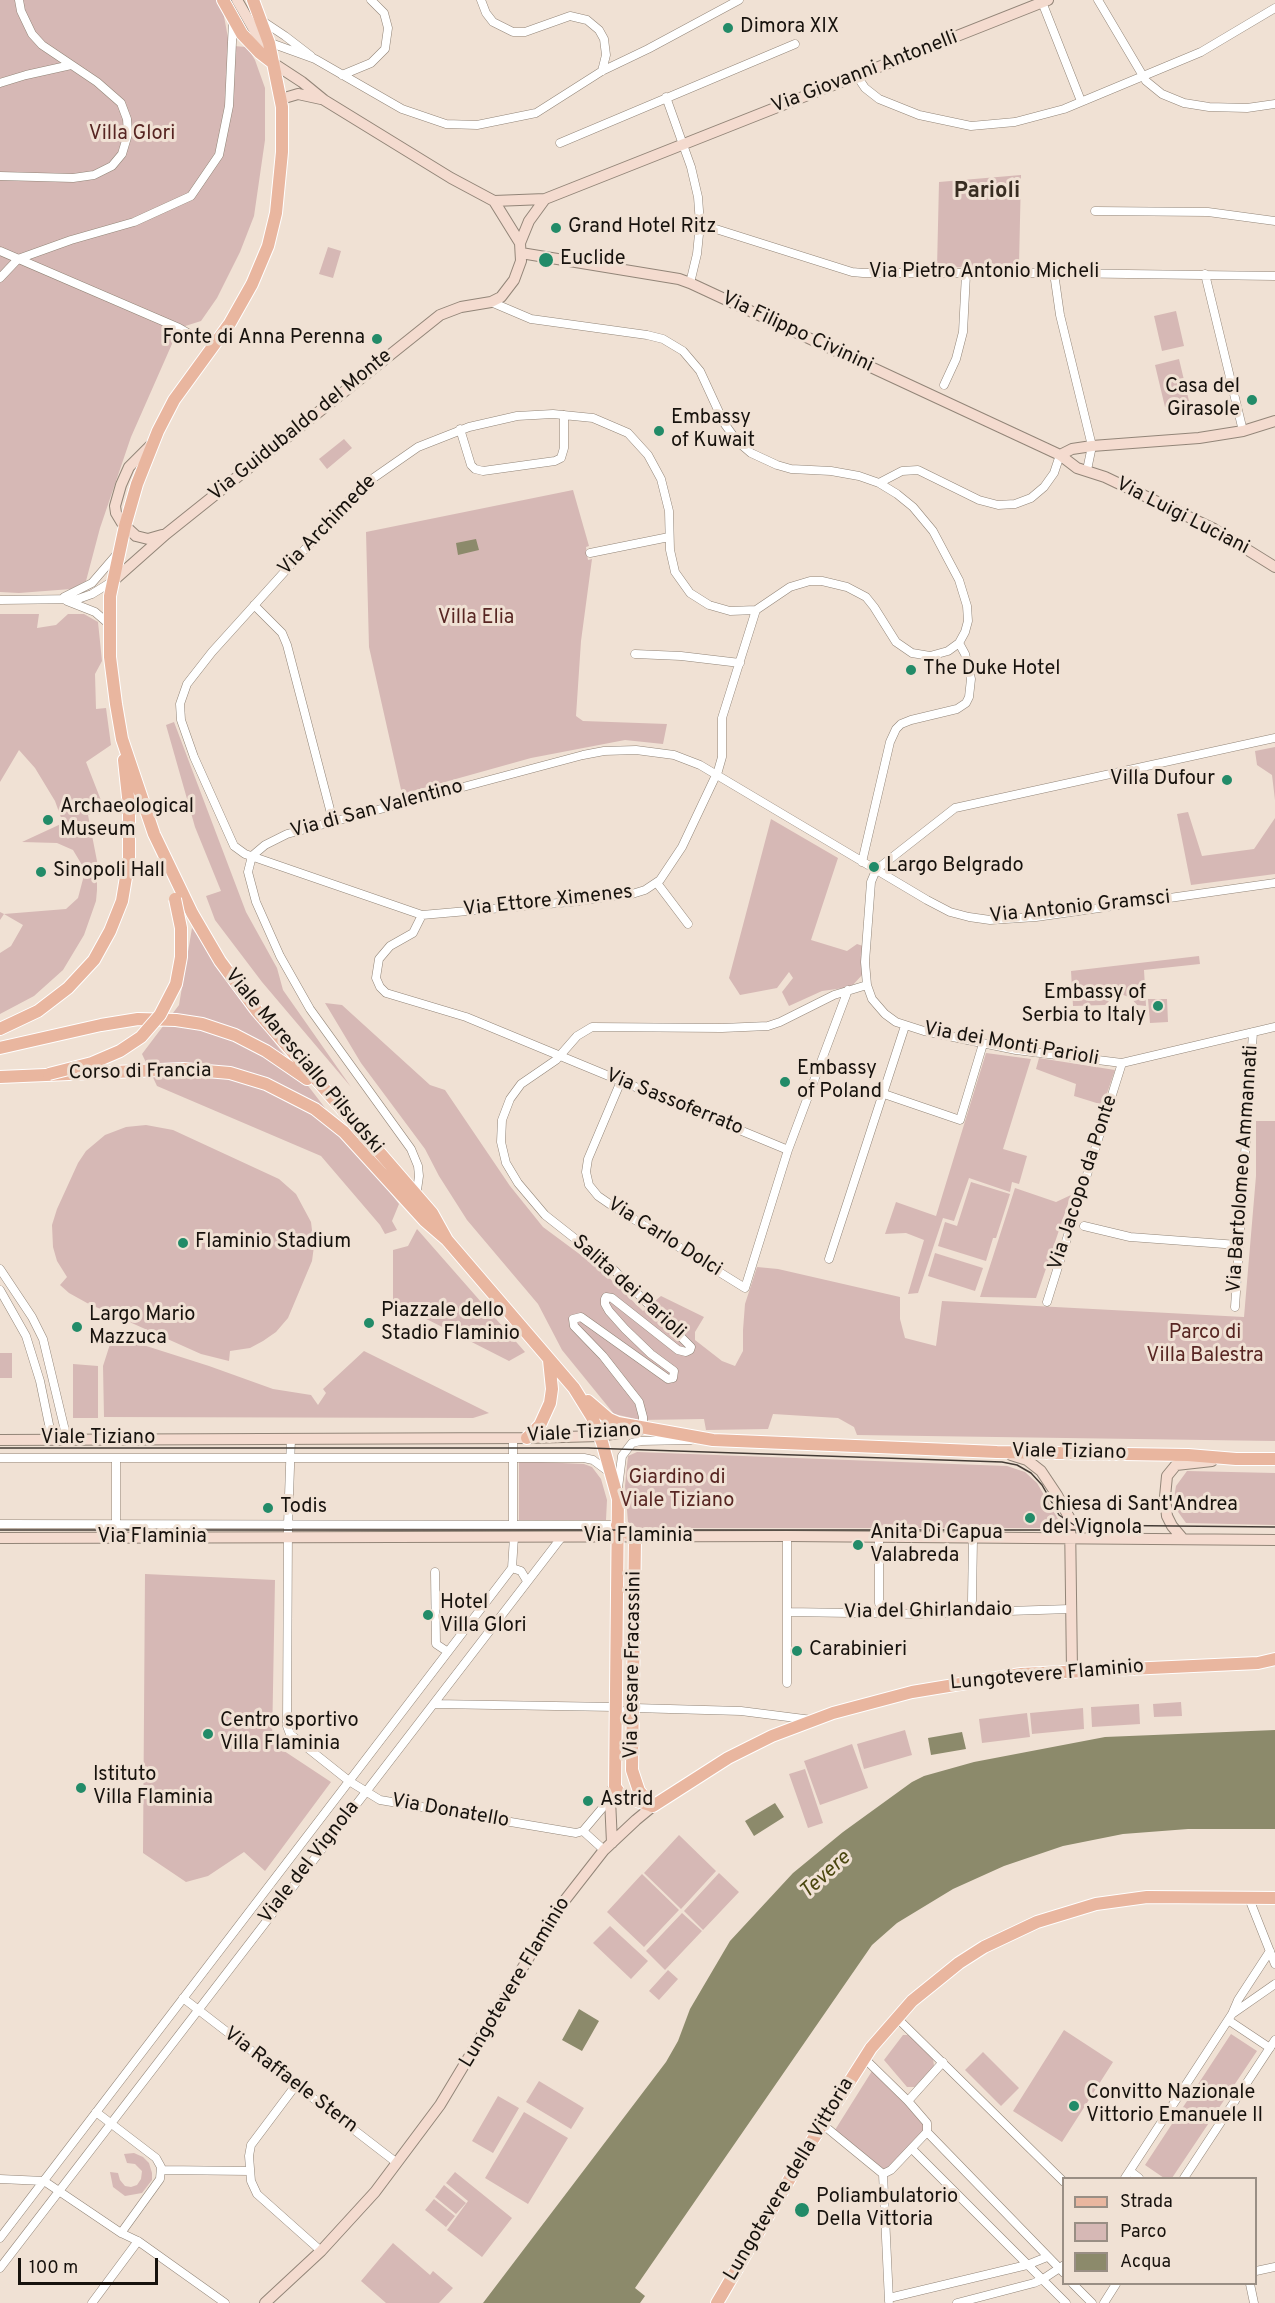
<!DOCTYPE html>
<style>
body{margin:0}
#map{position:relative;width:1275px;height:2303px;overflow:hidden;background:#f0e1d4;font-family:Overpass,sans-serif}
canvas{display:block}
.legend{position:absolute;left:1062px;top:2177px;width:195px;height:108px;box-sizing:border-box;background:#f0e1d4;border:2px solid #998e84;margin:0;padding:8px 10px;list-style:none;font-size:18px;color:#17120d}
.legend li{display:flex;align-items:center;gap:12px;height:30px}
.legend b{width:30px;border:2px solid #998e84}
.scale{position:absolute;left:18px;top:2258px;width:140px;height:27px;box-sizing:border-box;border:3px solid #17120d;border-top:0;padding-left:8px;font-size:18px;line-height:21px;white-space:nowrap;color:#17120d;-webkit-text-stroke:4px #f0e1d4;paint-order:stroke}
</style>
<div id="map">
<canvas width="1275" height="2303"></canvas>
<ul class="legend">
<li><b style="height:8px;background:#e9b69f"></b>Strada</li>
<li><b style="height:16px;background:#d6b8b5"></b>Parco</li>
<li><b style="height:16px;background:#8c8a6b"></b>Acqua</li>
</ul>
<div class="scale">100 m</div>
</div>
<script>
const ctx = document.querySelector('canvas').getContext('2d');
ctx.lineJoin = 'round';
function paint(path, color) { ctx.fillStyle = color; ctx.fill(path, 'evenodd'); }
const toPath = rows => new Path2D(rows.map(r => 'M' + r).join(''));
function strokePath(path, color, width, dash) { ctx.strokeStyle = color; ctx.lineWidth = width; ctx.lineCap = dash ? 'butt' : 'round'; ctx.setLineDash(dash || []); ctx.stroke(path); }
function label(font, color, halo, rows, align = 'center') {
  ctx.font = font + ' Overpass,sans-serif'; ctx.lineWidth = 6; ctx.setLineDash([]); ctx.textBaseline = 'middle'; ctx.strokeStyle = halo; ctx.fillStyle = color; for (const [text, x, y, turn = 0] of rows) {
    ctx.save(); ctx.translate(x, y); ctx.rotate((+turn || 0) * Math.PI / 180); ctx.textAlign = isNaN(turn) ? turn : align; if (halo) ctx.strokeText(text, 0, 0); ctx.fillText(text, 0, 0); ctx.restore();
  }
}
paint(toPath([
 [0,0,219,0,223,11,229,43,233,46,247,47,255,60,265,88,265,140,254,216,240,252,217,298,201,321,179,328,131,437,100,528,86,581,71,589,19,593,0,592],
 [1021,175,1019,265,937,268,939,182],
 [328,247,341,251,333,278,319,274],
 [1176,311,1184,346,1162,351,1154,316],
 [1179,359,1189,401,1165,407,1155,365],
 [344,439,352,448,327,469,319,459],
 [573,490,589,546,586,547,588,560,592,559,581,641,576,716,583,721,667,724,663,744,625,740,531,758,402,794,369,647,366,532],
 [0,614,39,614,37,628,56,625,68,614,84,614,98,622,102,661,95,674,96,709,106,708,111,745,86,762,104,808,88,815,97,861,97,890,96,901,84,935,63,970,34,996,0,1014,0,953,11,946,23,925,4,914,0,920,0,912,4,914,66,909,78,898,83,879,82,865,73,850,57,843,22,842,63,823,55,801,35,768,19,750,0,782],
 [174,722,246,912,277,968,283,990,351,1087,262,982,215,920,206,896,221,891,195,827,166,725],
 [1275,747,1275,800,1272,775,1257,765,1255,751],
 [1188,812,1202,856,1254,849,1275,818,1275,874,1191,885,1177,814],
 [771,819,838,858,811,940,847,951,857,944,863,946,863,974,851,987,822,991,789,1006,782,992,793,978,789,972,777,988,740,995,729,978],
 [192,928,272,1039,399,1204,392,1221,397,1230,385,1234,380,1225,321,1156,157,1086,142,1054,179,1005],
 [1199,956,1200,964,1144,970,1146,1006,1137,1005,1131,998,1121,994,1114,996,1105,1005,1073,1006,1071,971],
 [1167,999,1168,1022,1150,1023,1148,999],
 [325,1003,342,1005,430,1085,445,1090,510,1186,543,1227,601,1270,643,1311,661,1296,704,1317,695,1332,695,1340,722,1361,735,1366,743,1351,743,1330,745,1304,757,1267,778,1269,900,1297,900,1319,905,1338,936,1346,942,1301,1244,1317,1256,1176,1256,1121,1275,1121,1275,1441,857,1435,854,1427,838,1418,773,1414,768,1429,706,1430,704,1419,640,1420,614,1414,562,1350,538,1304,467,1220,439,1176,425,1149,361,1063],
 [986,1053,1031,1059,1003,1149,1027,1156,1019,1184,1012,1182,1010,1192,969,1178,954,1221,943,1218,918,1293,908,1294,924,1240,906,1233,885,1234,896,1202,936,1216],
 [1039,1058,1115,1070,1103,1105,1074,1096,1076,1084,1036,1069],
 [146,1125,173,1130,279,1179,296,1194,311,1222,314,1246,312,1261,288,1318,276,1332,263,1341,250,1348,230,1351,229,1361,201,1354,87,1303,69,1293,60,1285,67,1277,57,1261,53,1247,52,1225,57,1209,78,1163,86,1151,105,1135,126,1127],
 [971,1182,1010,1194,996,1238,993,1238,986,1261,938,1246,945,1222,957,1226],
 [1015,1188,1056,1202,1071,1195,1036,1298,980,1297],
 [417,1229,525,1352,509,1361,393,1302,393,1250,408,1246],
 [935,1253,983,1268,975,1291,928,1276],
 [112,1338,140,1344,209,1366,273,1389,311,1395,318,1405,326,1393,323,1389,364,1351,489,1413,473,1418,104,1417,103,1366],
 [0,1353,12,1353,12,1378,0,1378],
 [73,1364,98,1366,98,1418,73,1418],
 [637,1452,1007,1466,1025,1472,1037,1483,1058,1519,1058,1525,1056,1528,638,1528,628,1522,625,1486,628,1456],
 [519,1461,584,1464,592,1467,601,1479,607,1500,606,1520,519,1520],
 [1187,1471,1275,1473,1275,1525,1186,1523,1176,1509,1174,1498,1176,1486],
 [145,1574,275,1580,272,1743,331,1782,265,1871,244,1852,208,1876,186,1882,143,1853],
 [1181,1702,1182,1716,1154,1717,1153,1704],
 [1139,1704,1140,1724,1092,1727,1091,1707],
 [1083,1708,1084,1729,1032,1734,1030,1713],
 [1027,1713,1030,1737,982,1743,979,1719],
 [905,1730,912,1755,864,1769,857,1744],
 [852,1744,868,1788,820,1805,804,1761],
 [805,1769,823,1823,808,1828,789,1774],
 [679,1835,716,1871,681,1909,644,1873],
 [719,1873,739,1892,703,1930,684,1911],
 [642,1874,679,1910,644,1947,607,1912],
 [682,1913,702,1931,665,1970,646,1951],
 [610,1926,648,1961,631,1979,593,1943],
 [668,1970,678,1979,659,2000,649,1991],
 [1064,2030,1113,2062,1062,2142,1013,2111],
 [1231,2034,1257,2051,1172,2178,1164,2178,1145,2165],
 [903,2035,908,2035,933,2058,934,2066,915,2087,907,2087,884,2060],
 [983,2052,1019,2088,1001,2106,965,2070],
 [872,2071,923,2122,925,2131,886,2171,880,2171,835,2130],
 [539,2081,584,2108,571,2129,526,2102],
 [498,2096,519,2108,493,2153,472,2141],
 [524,2112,568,2138,528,2204,485,2178],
 [134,2153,143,2157,149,2163,152,2173,152,2180,142,2193,125,2196,113,2187,110,2172,118,2173,120,2180,125,2186,131,2187,137,2185,141,2179,142,2171,135,2164,127,2163,124,2154],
 [455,2172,512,2218,482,2257,447,2230,468,2201,446,2183],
 [444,2185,466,2203,456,2214,435,2197],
 [434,2199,455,2216,446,2227,425,2210],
 [393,2243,430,2275,433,2271,453,2288,439,2303,386,2303,361,2281]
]), '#d6b8b5');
paint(toPath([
 [476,539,479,550,458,555,456,543],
 [1275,1730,1275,1829,1188,1829,1123,1834,1063,1846,1004,1866,953,1889,897,1923,872,1945,635,2288,645,2296,640,2303,483,2303,666,2062,678,2041,690,2009,730,1941,793,1873,843,1832,912,1782,924,1776,974,1762,1105,1737],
 [962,1732,966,1749,931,1755,928,1738],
 [775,1803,784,1817,754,1836,745,1821],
 [579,2009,599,2021,582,2051,562,2040]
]), '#8c8a6b');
const street = toPath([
 [481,0,486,13,493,22,513,32,525,32,570,16,587,20,599,30,604,39,606,55,602,71],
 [1098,0,1146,81,1162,94,1184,103,1209,107,1247,108,1275,104],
 [1042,2,1081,101],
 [261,20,285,36,311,56],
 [268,42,315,59,402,109,446,124,477,125,536,113,602,71,648,49,739,0],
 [342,75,371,63,385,49,388,28,384,13,371,0],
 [857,76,865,88,879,99,919,115,971,126,1015,122,1064,109,1201,52,1275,8],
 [0,83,26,75,71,65],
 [666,97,691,167,698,197,700,224,697,254,690,283],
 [560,143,795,44],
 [0,176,73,178,94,175,112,166,122,154,128,134,127,119,121,103,97,82,42,45,32,34,21,11,19,0],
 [1095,211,1208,212,1275,221],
 [700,224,852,272,863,273,1054,273,1275,276],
 [0,251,179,328,198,339],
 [1054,273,1060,315,1092,446,1087,470],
 [1205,274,1243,431],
 [0,278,18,259,71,240,134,222,191,196,219,155,229,106,233,21],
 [491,302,531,319,647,335,663,339,683,351,700,371,724,423,737,441,751,453,777,465,791,469,831,471,859,476,879,483,897,494,913,507,933,531,959,580,967,606,968,621,965,632,959,643,948,651,930,656,912,653,896,642,874,607,866,597,847,587,822,581,810,581,790,587,756,610,730,611,709,605,690,593,675,572,670,550,669,511,661,479,648,455,628,433,593,418,553,414,517,416,469,427,418,447,362,486,212,652,187,684,180,704,181,720,194,757,234,846,245,854,422,915,570,902,632,894,645,890,660,880,682,847,718,771,722,757,722,718,756,610],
 [944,385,956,359,963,332,966,274],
 [460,429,471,465,475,469,483,471,555,461,561,458,564,448,564,415],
 [879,483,902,471,918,470,979,500,998,505,1015,504,1031,498,1044,487,1054,473,1060,455],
 [590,553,669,537],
 [64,597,92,583,117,554],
 [0,600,78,599,92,594,113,581],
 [67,601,95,612,110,625],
 [254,605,282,633,287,645,333,821],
 [635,654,681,656,740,663],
 [1275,738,955,808,876,870,871,882,865,962,867,985,872,999,885,1014,896,1022,924,1031,1016,1050,1122,1063,1275,1027],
 [862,862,890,742,896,729,901,724,911,720,957,709,966,703,969,697,971,679,965,654,959,643],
 [657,883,688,924],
 [422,915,413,933,390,946,379,959,376,978,380,987,386,993,466,1017,788,1150],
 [621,1081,588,1159,586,1172,589,1185,598,1196,611,1205,745,1288,788,1150,848,990],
 [884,1094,960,1120,983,1044],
 [412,1195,417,1190,419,1176,418,1166,411,1149,310,1009,280,956,256,902,248,872,252,856,265,845,287,834,583,755,604,751,636,750,674,755,700,765,927,900,950,912,969,917,990,920,1036,917,1275,883],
 [1084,1226,1130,1237,1238,1245],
 [829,1259,905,1026],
 [0,1269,32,1317,43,1339,67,1439],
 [0,1290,26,1336,40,1381,52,1439],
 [1047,1302,1122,1063],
 [1235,1307,1253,1032],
 [643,1429,643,1417,639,1402,603,1356,574,1326,573,1319,581,1317,668,1379,673,1378,674,1371,651,1354,625,1329,609,1311,605,1304,605,1299,606,1297,612,1298,678,1350,686,1352,690,1350,691,1347,611,1267,545,1215,518,1183,506,1163,501,1142,502,1120,510,1099,521,1084,556,1060,577,1036,592,1027,722,1028,768,1026,780,1022,834,995,867,985],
 [291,1438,288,1525,287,1726,290,1734,349,1781,380,1800,576,1833,583,1831],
 [513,1438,513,1525],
 [0,1458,584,1458,593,1460,609,1472],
 [618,1488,622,1456,632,1443,640,1441,691,1440],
 [0,1524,617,1525],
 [116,1525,116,1459],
 [879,1537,879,1603],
 [512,1568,521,1571,527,1581],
 [435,1572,436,1644,448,1652],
 [972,1601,973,1538],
 [787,1612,916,1614,1070,1609],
 [787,1683,787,1536],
 [434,1704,615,1707],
 [616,1721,624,1711,634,1708,741,1711,812,1720],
 [583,1831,610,1799],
 [583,1831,604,1850],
 [1248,1896,1275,1964],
 [183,1998,397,2163],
 [1232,2014,1275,1984],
 [896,2017,1064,2182],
 [1228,2020,1270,2048],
 [864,2058,908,2101,927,2123,927,2132,891,2170,883,2174],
 [296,2085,251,2145,249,2156,251,2181,257,2194,321,2251],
 [908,2101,943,2062],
 [96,2112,156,2158,161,2167,160,2179,121,2233],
 [822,2124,883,2174],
 [927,2132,1064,2273],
 [912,2149,1066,2303],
 [161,2170,250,2171],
 [1130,2171,1139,2178],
 [883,2174,889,2301],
 [1125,2178,1232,2014,1238,2000,1270,1951],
 [1184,2178,1275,2040],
 [0,2179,44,2181,121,2233,138,2241,225,2303],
 [0,2238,512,1568,514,1537],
 [0,2268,561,1538],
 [1256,2271,1275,2267],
 [1073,2284,1092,2303],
 [1250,2284,1254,2303],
 [889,2298,1027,2265,1047,2257],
 [92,2303,138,2241],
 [957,2303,1034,2283,1043,2279,1064,2265],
 [1104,2303,1116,2284]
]);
const secondary = toPath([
 [281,99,298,94,321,99],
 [494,201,545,199,1048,0],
 [520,243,529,221,545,199],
 [521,253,679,279,690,283,1045,448,1060,455,1077,468,1105,477,1214,529,1275,567],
 [152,444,129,467,121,485,115,506,116,513,122,523,136,536,148,539,162,535],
 [1060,455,1072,449,1092,446,1199,438,1243,431,1275,421],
 [113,581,166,534,440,315,461,307,491,302,501,297,514,280,521,261,520,243,494,201,451,178,324,100,302,82,273,63,237,0],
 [0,1440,527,1438,600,1436,642,1429],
 [1011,1455,1027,1460,1041,1471,1057,1495,1070,1519,1072,1671],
 [0,1538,787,1536,1275,1540],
 [1183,1539,1172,1526,1167,1516,1165,1497,1167,1476,1176,1465,1212,1461],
 [612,1843,610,1799,615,1784],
 [265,2303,321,2251,375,2192,440,2105,558,1909,604,1850,636,1820,653,1806]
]);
const primary = toPath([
 [223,0,242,34,260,53,273,63],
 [253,0,269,43,282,107,282,152,276,213,268,246,252,284,230,323,174,400,158,431,137,484,125,526,110,596,110,657,116,704,122,739,154,834,192,913,220,961,257,1011,432,1213,447,1240],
 [0,1029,38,1011,68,988,94,960,110,931,122,901,129,859,129,806,124,760],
 [0,1048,101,1025,138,1019,176,1020,202,1024,235,1035,266,1051,307,1079],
 [0,1077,183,1069,230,1073,266,1084,315,1109,344,1132,425,1221,447,1240,574,1388,592,1417,602,1442,618,1499,615,1787,622,1796,653,1806],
 [588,1401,609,1419,618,1423,713,1440,997,1452,1188,1455,1236,1459,1275,1459],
 [527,1438,540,1425,550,1403,552,1389,549,1360],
 [617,1525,635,1538,632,1770,639,1791,652,1806],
 [653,1806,728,1758,772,1736,833,1713,912,1692,1021,1674,1258,1663,1275,1659],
 [717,2303,810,2144,871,2048,912,2001,959,1963,984,1947,1037,1922,1096,1904,1147,1897,1275,1898]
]);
strokePath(street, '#928578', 9);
strokePath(secondary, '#928578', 12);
strokePath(primary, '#fff', 14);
strokePath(street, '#fff', 8);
strokePath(secondary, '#f4dbcf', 10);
strokePath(primary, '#e9b69f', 12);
strokePath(toPath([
 [0,1448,588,1448,1002,1462,1017,1465,1031,1473,1042,1485,1059,1515,1074,1525,1275,1527],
 [0,1530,1080,1530]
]), '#443c36', 1.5);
const primaryBridge = toPath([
 [49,1074,92,1063,120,1051,141,1037,160,1015,176,984,181,957,181,928,175,899]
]);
strokePath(primaryBridge, '#fff', 14, []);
strokePath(primaryBridge, '#e9b69f', 12);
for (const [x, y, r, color] of [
 [728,28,6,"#228b68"],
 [556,228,6,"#228b68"],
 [546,260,8,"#228b68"],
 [377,339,6,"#228b68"],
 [1252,400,6,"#228b68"],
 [659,431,6,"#228b68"],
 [911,670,6,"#228b68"],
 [1227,780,6,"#228b68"],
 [48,820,6,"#228b68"],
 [874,867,6,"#228b68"],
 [41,872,6,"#228b68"],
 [1158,1006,6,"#228b68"],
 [785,1082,6,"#228b68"],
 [183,1243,6,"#228b68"],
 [369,1323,6,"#228b68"],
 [77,1327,6,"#228b68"],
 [268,1508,6,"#228b68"],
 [1030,1518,6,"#228b68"],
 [858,1545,6,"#228b68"],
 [428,1615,6,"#228b68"],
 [797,1651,6,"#228b68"],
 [208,1734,6,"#228b68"],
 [81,1788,6,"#228b68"],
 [588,1801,6,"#228b68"],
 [1074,2106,6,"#228b68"],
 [802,2210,8,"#228b68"]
]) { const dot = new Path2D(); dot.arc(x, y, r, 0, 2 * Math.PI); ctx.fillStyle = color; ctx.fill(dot); strokePath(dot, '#f0e1d4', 2); }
label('20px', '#17120d', '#f0e1d4', [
 ["Dimora XIX",740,28],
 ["Grand Hotel Ritz",568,228],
 ["Euclide",560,260],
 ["Fonte di Anna Perenna",365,339,"right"],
 ["Casa del",1240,388,"right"],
 ["Girasole",1240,411,"right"],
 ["Embassy",671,419],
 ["of Kuwait",671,442],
 ["The Duke Hotel",923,670],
 ["Villa Dufour",1215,780,"right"],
 ["Archaeological",60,808],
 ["Museum",60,831],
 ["Largo Belgrado",886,867],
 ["Sinopoli Hall",53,872],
 ["Embassy of",1146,994,"right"],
 ["Serbia to Italy",1146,1017,"right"],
 ["Embassy",797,1070],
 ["of Poland",797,1093],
 ["Flaminio Stadium",195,1243],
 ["Piazzale dello",381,1312],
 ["Stadio Flaminio",381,1335],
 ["Largo Mario",89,1316],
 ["Mazzuca",89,1339],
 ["Chiesa di Sant'Andrea",1042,1506],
 ["del Vignola",1042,1529],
 ["Todis",280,1508],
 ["Anita Di Capua",870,1534],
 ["Valabreda",870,1557],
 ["Hotel",440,1604],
 ["Villa Glori",440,1627],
 ["Carabinieri",809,1651],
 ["Centro sportivo",220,1722],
 ["Villa Flaminia",220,1745],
 ["Istituto",93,1776],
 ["Villa Flaminia",93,1799],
 ["Astrid",600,1801],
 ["Convitto Nazionale",1086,2094],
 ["Vittorio Emanuele II",1086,2117],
 ["Poliambulatorio",816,2198],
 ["Della Vittoria",816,2221]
], 'left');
label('20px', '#17120d', '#f0e1d4', [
 ["Via Giovanni Antonelli",865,73,-21],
 ["Via Pietro Antonio Micheli",984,273],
 ["Via Filippo Civinini",797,333,25],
 ["Via Guidubaldo del Monte",301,426,-39],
 ["Via Luigi Luciani",1182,517,27],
 ["Via Archimede",328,526,-46],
 ["Via di San Valentino",377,810,-15],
 ["Via Ettore Ximenes",548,902,-6],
 ["Via Antonio Gramsci",1080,908,-6],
 ["Via dei Monti Parioli",1011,1045,10],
 ["Viale Maresciallo Pilsudski",303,1062,50],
 ["Corso di Francia",140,1073,-1],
 ["Via Sassoferrato",674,1103,22],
 ["Via Bartolomeo Ammannati",1244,1169,-86],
 ["Via Jacopo da Ponte",1084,1183,-72],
 ["Via Carlo Dolci",664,1238,32],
 ["Salita dei Parioli",628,1288,42],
 ["Viale Tiziano",584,1434,-3],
 ["Viale Tiziano",98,1439],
 ["Viale Tiziano",1069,1453,1],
 ["Via Flaminia",638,1537],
 ["Via Flaminia",152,1538],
 ["Via del Ghirlandaio",928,1612,-1],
 ["Via Cesare Fracassini",634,1665,-89],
 ["Lungotevere Flaminio",1047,1676,-5],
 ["Via Donatello",450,1812,10],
 ["Viale del Vignola",310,1863,-52],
 ["Lungotevere Flaminio",516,1983,-59],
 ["Via Raffaele Stern",290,2081,37],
 ["Lungotevere della Vittoria",790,2180,-59]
]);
label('20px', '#572522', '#f0e1d4', [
 ["Villa Glori",132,135],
 ["Villa Elia",476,619],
 ["Parco di",1205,1334],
 ["Villa Balestra",1205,1357],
 ["Giardino di",677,1479],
 ["Viale Tiziano",677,1502]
]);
label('italic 21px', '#4b470f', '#f0e1d4', [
 ["Tevere",826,1876,-42]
]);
label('bold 22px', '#372c21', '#f0e1d4', [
 ["Parioli",987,193]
]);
</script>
